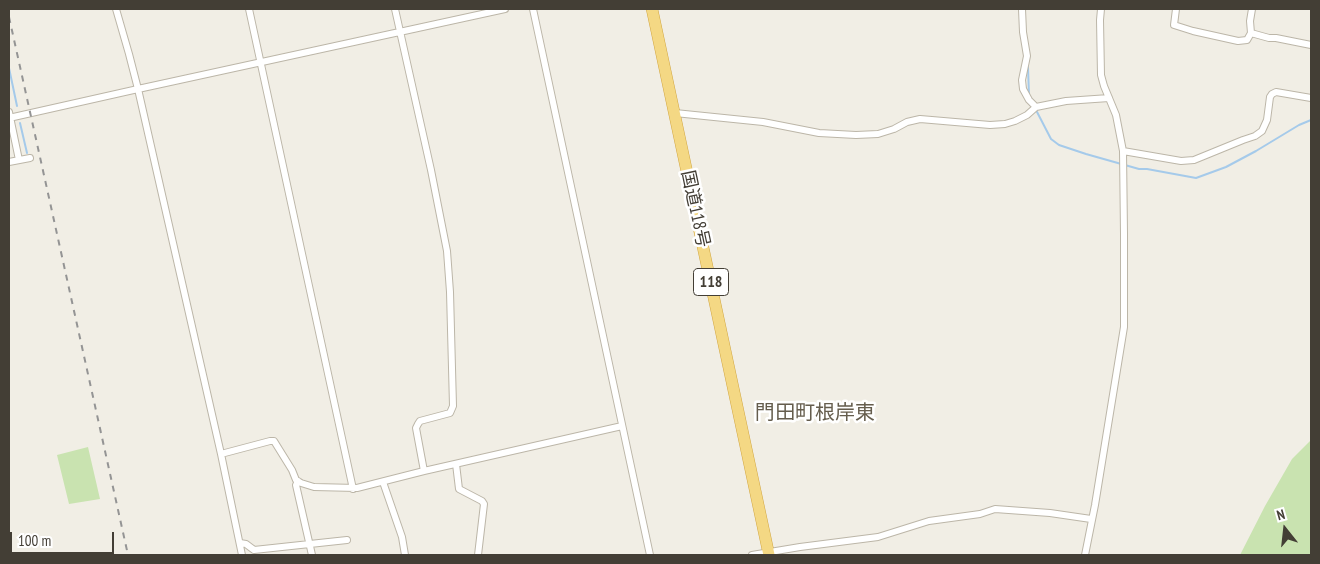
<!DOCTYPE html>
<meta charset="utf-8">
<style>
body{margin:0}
#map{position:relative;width:1320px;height:564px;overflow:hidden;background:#f1eee5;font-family:"PT Sans Narrow",sans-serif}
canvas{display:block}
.frame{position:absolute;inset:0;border:10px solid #433e35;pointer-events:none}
.north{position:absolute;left:1260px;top:504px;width:50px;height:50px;-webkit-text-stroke:4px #fff;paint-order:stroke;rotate:344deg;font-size:14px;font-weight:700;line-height:20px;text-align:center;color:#433e35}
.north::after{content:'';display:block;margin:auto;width:18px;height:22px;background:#433e35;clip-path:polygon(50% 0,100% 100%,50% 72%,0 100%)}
.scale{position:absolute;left:10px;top:532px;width:104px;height:22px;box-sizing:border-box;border:2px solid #433e35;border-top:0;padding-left:6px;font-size:15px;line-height:18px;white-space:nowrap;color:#433e35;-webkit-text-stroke:4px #fff;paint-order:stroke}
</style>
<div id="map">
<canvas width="1320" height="564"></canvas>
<div class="frame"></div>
<div class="north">N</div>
<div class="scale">100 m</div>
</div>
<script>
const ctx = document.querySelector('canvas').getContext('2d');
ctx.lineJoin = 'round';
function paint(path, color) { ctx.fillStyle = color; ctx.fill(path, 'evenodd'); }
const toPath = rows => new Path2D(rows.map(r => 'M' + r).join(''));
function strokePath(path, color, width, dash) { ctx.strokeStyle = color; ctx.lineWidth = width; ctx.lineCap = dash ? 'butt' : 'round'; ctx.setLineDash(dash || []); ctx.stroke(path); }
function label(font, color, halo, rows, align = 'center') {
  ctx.font = font + ' "PT Sans Narrow","Noto Sans JP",sans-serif'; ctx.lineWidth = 5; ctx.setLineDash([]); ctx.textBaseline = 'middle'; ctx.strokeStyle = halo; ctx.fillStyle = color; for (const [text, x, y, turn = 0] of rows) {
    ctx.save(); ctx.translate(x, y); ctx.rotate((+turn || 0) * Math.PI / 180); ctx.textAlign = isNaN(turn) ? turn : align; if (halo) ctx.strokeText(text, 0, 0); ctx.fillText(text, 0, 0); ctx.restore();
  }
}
paint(toPath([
 [1311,440,1311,555,1240,555,1265,506,1292,459],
 [88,447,100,499,69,504,57,455]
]), '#c9e3b0');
strokePath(toPath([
 [1028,67,1029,95],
 [9,68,17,106],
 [1036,110,1051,139,1059,145,1086,154,1139,169,1147,169,1196,178,1226,167,1256,151,1299,125,1311,120],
 [20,123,27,153]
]), '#a5caea', 2);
const minor = toPath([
 [116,9,129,54,138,89,221,454,242,555],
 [249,9,353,489],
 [395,9,431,170,447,251,450,292,453,406,450,413,420,421,418,424,416,428,424,471],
 [533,9,650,555],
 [1022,9,1023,32,1027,56,1022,80,1023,89,1029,100,1036,107],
 [1176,9,1174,25,1193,31,1238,41,1247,40,1251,33,1269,38,1276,38,1311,45],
 [1251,33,1250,21,1252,9],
 [9,112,19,160],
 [675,113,763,122,819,133,856,135,878,134,894,129,907,122,920,119,990,125,1005,124,1015,121,1027,115,1036,107,1066,101,1109,98],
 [9,118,138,89,505,9],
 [1123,151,1181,161,1194,160,1243,140,1255,136,1262,131,1267,120,1270,97,1272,94,1276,92,1311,98],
 [9,162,30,158],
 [221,454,270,441,274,441,292,470,296,480,301,483,314,487,357,488,424,471,622,426],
 [456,464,459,489,482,501,484,504,478,555],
 [298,481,296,485,312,555],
 [383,482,402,537,405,555],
 [240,543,246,544,254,550,347,540],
 [752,555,800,547,878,537,929,521,980,514,995,509,1050,513,1091,519],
 [1085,555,1095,505,1124,327,1124,234,1123,151,1116,115,1104,86,1101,75,1100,20,1101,9]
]);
const trunk = toPath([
 [652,9,769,555]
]);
strokePath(minor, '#bcb6a8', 8);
strokePath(trunk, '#d0a440', 12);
strokePath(minor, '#fff', 6);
strokePath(trunk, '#f4d884', 11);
strokePath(toPath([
 [9,17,128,555]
]), '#949494', 2, [6, 6]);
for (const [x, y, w] of [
 [711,282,35]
]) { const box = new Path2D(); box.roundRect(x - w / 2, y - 13.5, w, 27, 4); ctx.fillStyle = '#fff'; ctx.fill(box); strokePath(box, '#433e35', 1); }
label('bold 16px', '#433e35', null, [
 ["118",711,282]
]);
label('18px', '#433e35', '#fff', [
 ["国道118号",695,209,78]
]);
label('20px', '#655d4d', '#fff', [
 ["門田町根岸東",815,413]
]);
</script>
